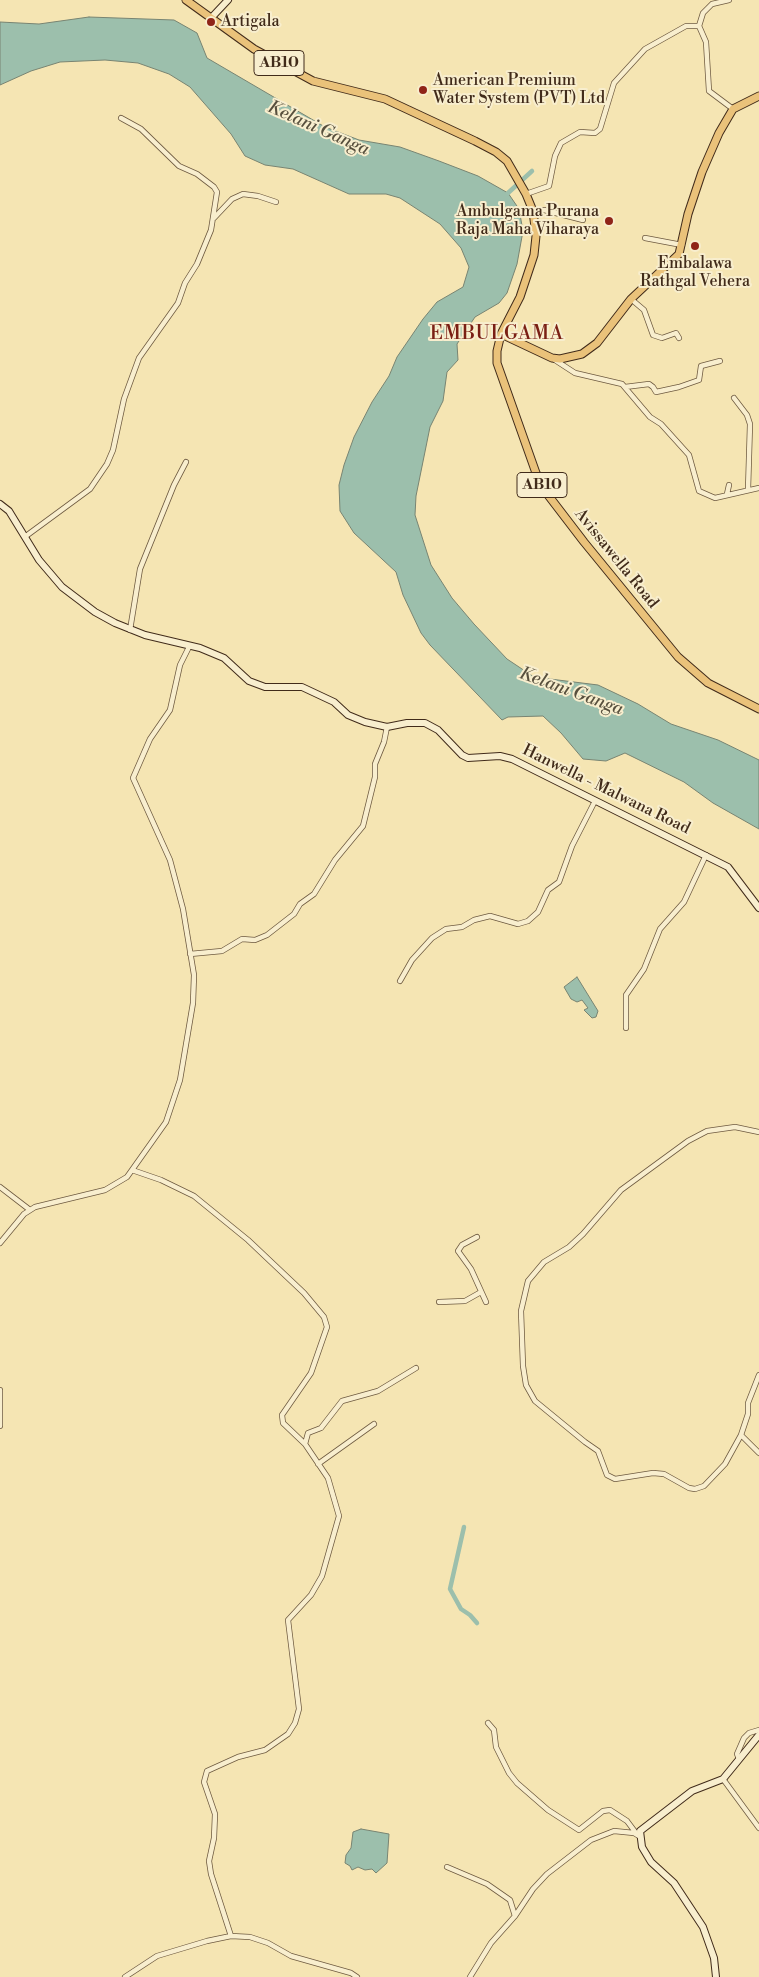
<!DOCTYPE html>
<style>
body{margin:0}
canvas{display:block;background:#f5e5b3}
</style>
<canvas width="759" height="1977"></canvas>
<script>
const ctx = document.querySelector('canvas').getContext('2d');
ctx.lineJoin = 'round';
function paint(path, color) { ctx.fillStyle = color; ctx.fill(path, 'evenodd'); }
const toPath = rows => new Path2D(rows.map(r => 'M' + r).join(''));
function strokePath(path, color, width, dash) { ctx.strokeStyle = color; ctx.lineWidth = width; ctx.lineCap = dash ? 'butt' : 'round'; ctx.setLineDash(dash || []); ctx.stroke(path); }
function label(font, color, halo, rows, align = 'center') {
  ctx.font = font + ' "Libre Bodoni",serif'; ctx.lineWidth = 4; ctx.setLineDash([]); ctx.textBaseline = 'middle'; ctx.strokeStyle = halo; ctx.fillStyle = color; for (const [text, x, y, turn = 0] of rows) {
    ctx.save(); ctx.translate(x, y); ctx.rotate((+turn || 0) * Math.PI / 180); ctx.textAlign = isNaN(turn) ? turn : align; if (halo) ctx.strokeText(text, 0, 0); ctx.fillText(text, 0, 0); ctx.restore();
  }
}
const water = toPath([
 [89,17,174,20,197,33,207,58,325,127,359,140,400,147,439,161,478,176,508,193,519,209,523,231,517,264,507,293,499,303,475,317,457,344,458,360,447,372,443,401,430,427,416,496,415,515,431,565,452,598,474,624,507,659,534,677,598,685,638,704,671,724,718,740,759,760,759,829,713,803,684,782,625,753,606,761,583,759,561,733,543,716,508,717,502,720,430,645,421,633,403,595,396,572,354,533,340,511,339,485,344,465,354,437,372,402,389,376,397,357,423,319,437,302,463,287,469,267,461,248,440,224,400,198,386,194,349,194,293,169,265,165,245,156,231,134,190,87,169,74,138,63,105,60,60,62,31,71,0,85,0,22,39,24,89,17],
 [577,977,598,1011,596,1017,592,1018,584,1010,588,1008,582,1000,577,1002,571,999,564,987,577,977],
 [361,1829,389,1834,387,1863,376,1873,372,1869,365,1870,358,1867,352,1870,350,1866,345,1863,346,1855,351,1848,353,1832,361,1829]
]);
paint(water, '#9cbfac');
strokePath(water, '#788472', 1);
strokePath(toPath([
 [508,193,532,171],
 [464,1527,450,1589,461,1609,470,1615,477,1623]
]), '#9cbfac', 4.5);
const street = toPath([
 [699,26,706,42,709,91,733,109],
 [526,194,549,186,555,156,561,143,580,132,595,133,600,129,614,83,645,49,686,26,699,26,703,13,712,4,729,0],
 [533,211,544,210,583,220],
 [214,218,232,199,243,194,258,196,276,202],
 [645,238,682,245],
 [631,299,644,310,653,335,662,338,676,333,679,338],
 [555,360,575,373,622,384,650,417,661,424,689,455,699,491,715,498,759,488],
 [625,387,649,384,653,387,656,392,679,387,699,380,701,366,720,361],
 [734,398,747,415,750,424,748,490],
 [727,494,729,485],
 [26,536,90,489,107,464,113,450,124,399,139,358,178,303,185,283,197,264,211,230,217,192,214,187,197,174,179,166,141,129,121,118],
 [130,630,140,569,174,485,186,462],
 [190,954,222,951,242,939,255,940,267,935,294,914,300,904,314,894,335,860,363,826,375,777,375,764,384,742,387,727],
 [400,981,412,960,432,938,446,929,462,927,474,920,490,916,518,924,528,921,538,912,548,890,559,882,572,846,595,801],
 [626,1028,626,995,644,969,660,929,684,902,706,855],
 [759,1132,735,1127,707,1131,688,1141,621,1190,583,1234,569,1247,544,1262,528,1281,521,1311,523,1366,526,1385,535,1401,585,1442,598,1451,607,1475,615,1479,653,1473,664,1474,689,1488,695,1489,704,1486,725,1464,741,1435,748,1414,748,1403,759,1375],
 [132,1170,161,1180,194,1196,248,1240,304,1293,324,1317,327,1327,311,1373,282,1415,283,1423,305,1444,328,1478,339,1516,322,1576,311,1595,288,1620,299,1709,295,1723,288,1734,265,1750,238,1757,207,1771,204,1782,215,1814,214,1838,209,1861,211,1874,231,1936],
 [0,1187,30,1210],
 [477,1237,462,1245,458,1251,471,1269,486,1302],
 [0,1243,24,1214,35,1207,105,1190,127,1177,166,1122,180,1080,193,1003,194,975,183,909,170,860,133,778,150,739,170,710,180,665,189,647],
 [439,1302,465,1301,481,1292],
 [0,1390,0,1426],
 [741,1435,759,1453],
 [305,1444,308,1433,321,1428,342,1401,378,1391,416,1368],
 [318,1464,374,1424],
 [488,1723,494,1730,496,1747,509,1773,517,1783,548,1810,579,1830,603,1811,610,1810,627,1821,636,1833],
 [739,1759,737,1754,744,1738,749,1733,759,1730],
 [723,1779,759,1828],
 [447,1867,487,1884,510,1900,515,1916],
 [125,1977,157,1956,207,1941,231,1936,250,1937,268,1943,291,1956,351,1973,357,1977],
 [470,1977,491,1943,515,1916,533,1889,547,1874,591,1840,614,1831,634,1833,639,1836]
]);
const secondary = toPath([
 [212,17,228,0],
 [0,504,9,511,39,560,62,587,95,612,115,623,145,635,200,648,224,658,249,681,265,687,302,687,334,702,348,715,365,722,387,727,407,723,425,723,438,730,462,755,468,758,500,756,512,759,728,867,759,908],
 [716,1977,714,1958,703,1927,674,1883,651,1862,642,1847,640,1831,692,1791,723,1779,759,1735]
]);
const primary = toPath([
 [186,0,254,49,313,81,385,99,475,141,496,152,507,161,526,194,533,211,536,236,534,255,520,297,501,334,497,351,497,363,536,473,548,495,584,542,678,657,708,683,759,709],
 [501,334,552,358,560,359,582,354,597,343,631,299,679,254,688,214,702,172,719,133,733,109,759,96]
]);
strokePath(street, '#6e5a40', 6);
strokePath(secondary, '#412b1a', 8);
strokePath(primary, '#412b1a', 9);
strokePath(street, '#f8eece', 4.5);
strokePath(secondary, '#f8eece', 6);
strokePath(primary, '#eac27a', 7);
for (const [x, y, r, color] of [
 [211,22,5,"#8f2418"],
 [423,90,5,"#8f2418"],
 [609,221,5,"#8f2418"],
 [695,246,5,"#8f2418"]
]) { const dot = new Path2D(); dot.arc(x, y, r, 0, 2 * Math.PI); ctx.fillStyle = color; ctx.fill(dot); strokePath(dot, '#f8eece', 2); }
for (const [x, y, w] of [
 [279,63,50],
 [542,485,50]
]) { const box = new Path2D(); box.roundRect(x - w / 2, y - 12.5, w, 25, 4); ctx.fillStyle = '#f8eece'; ctx.fill(box); strokePath(box, '#412b1a', 1); }
label('bold 15px', '#412b1a', null, [
 ["AB10",279,63],
 ["AB10",542,485]
]);
label('16px', '#412b1a', '#f8eece', [
 ["Artigala",221,22],
 ["American Premium",433,81],
 ["Water System (PVT) Ltd",433,99],
 ["Ambulgama Purana",599,212,"right"],
 ["Raja Maha Viharaya",599,230,"right"],
 ["Embalawa",695,264,"center"],
 ["Rathgal Vehera",695,282,"center"]
], 'left');
label('16px', '#412b1a', '#f8eece', [
 ["Avissawella Road",616,559,51],
 ["Hanwella - Malwana Road",606,790,26]
]);
label('italic 18px', '#58503e', '#f8eece', [
 ["Kelani Ganga",318,129,24],
 ["Kelani Ganga",571,692,20]
]);
ctx.letterSpacing = '1px';
label('19px', '#7a1f14', '#f8eece', [
 ["EMBULGAMA",497,334]
]);
ctx.letterSpacing = '0px';
</script>
